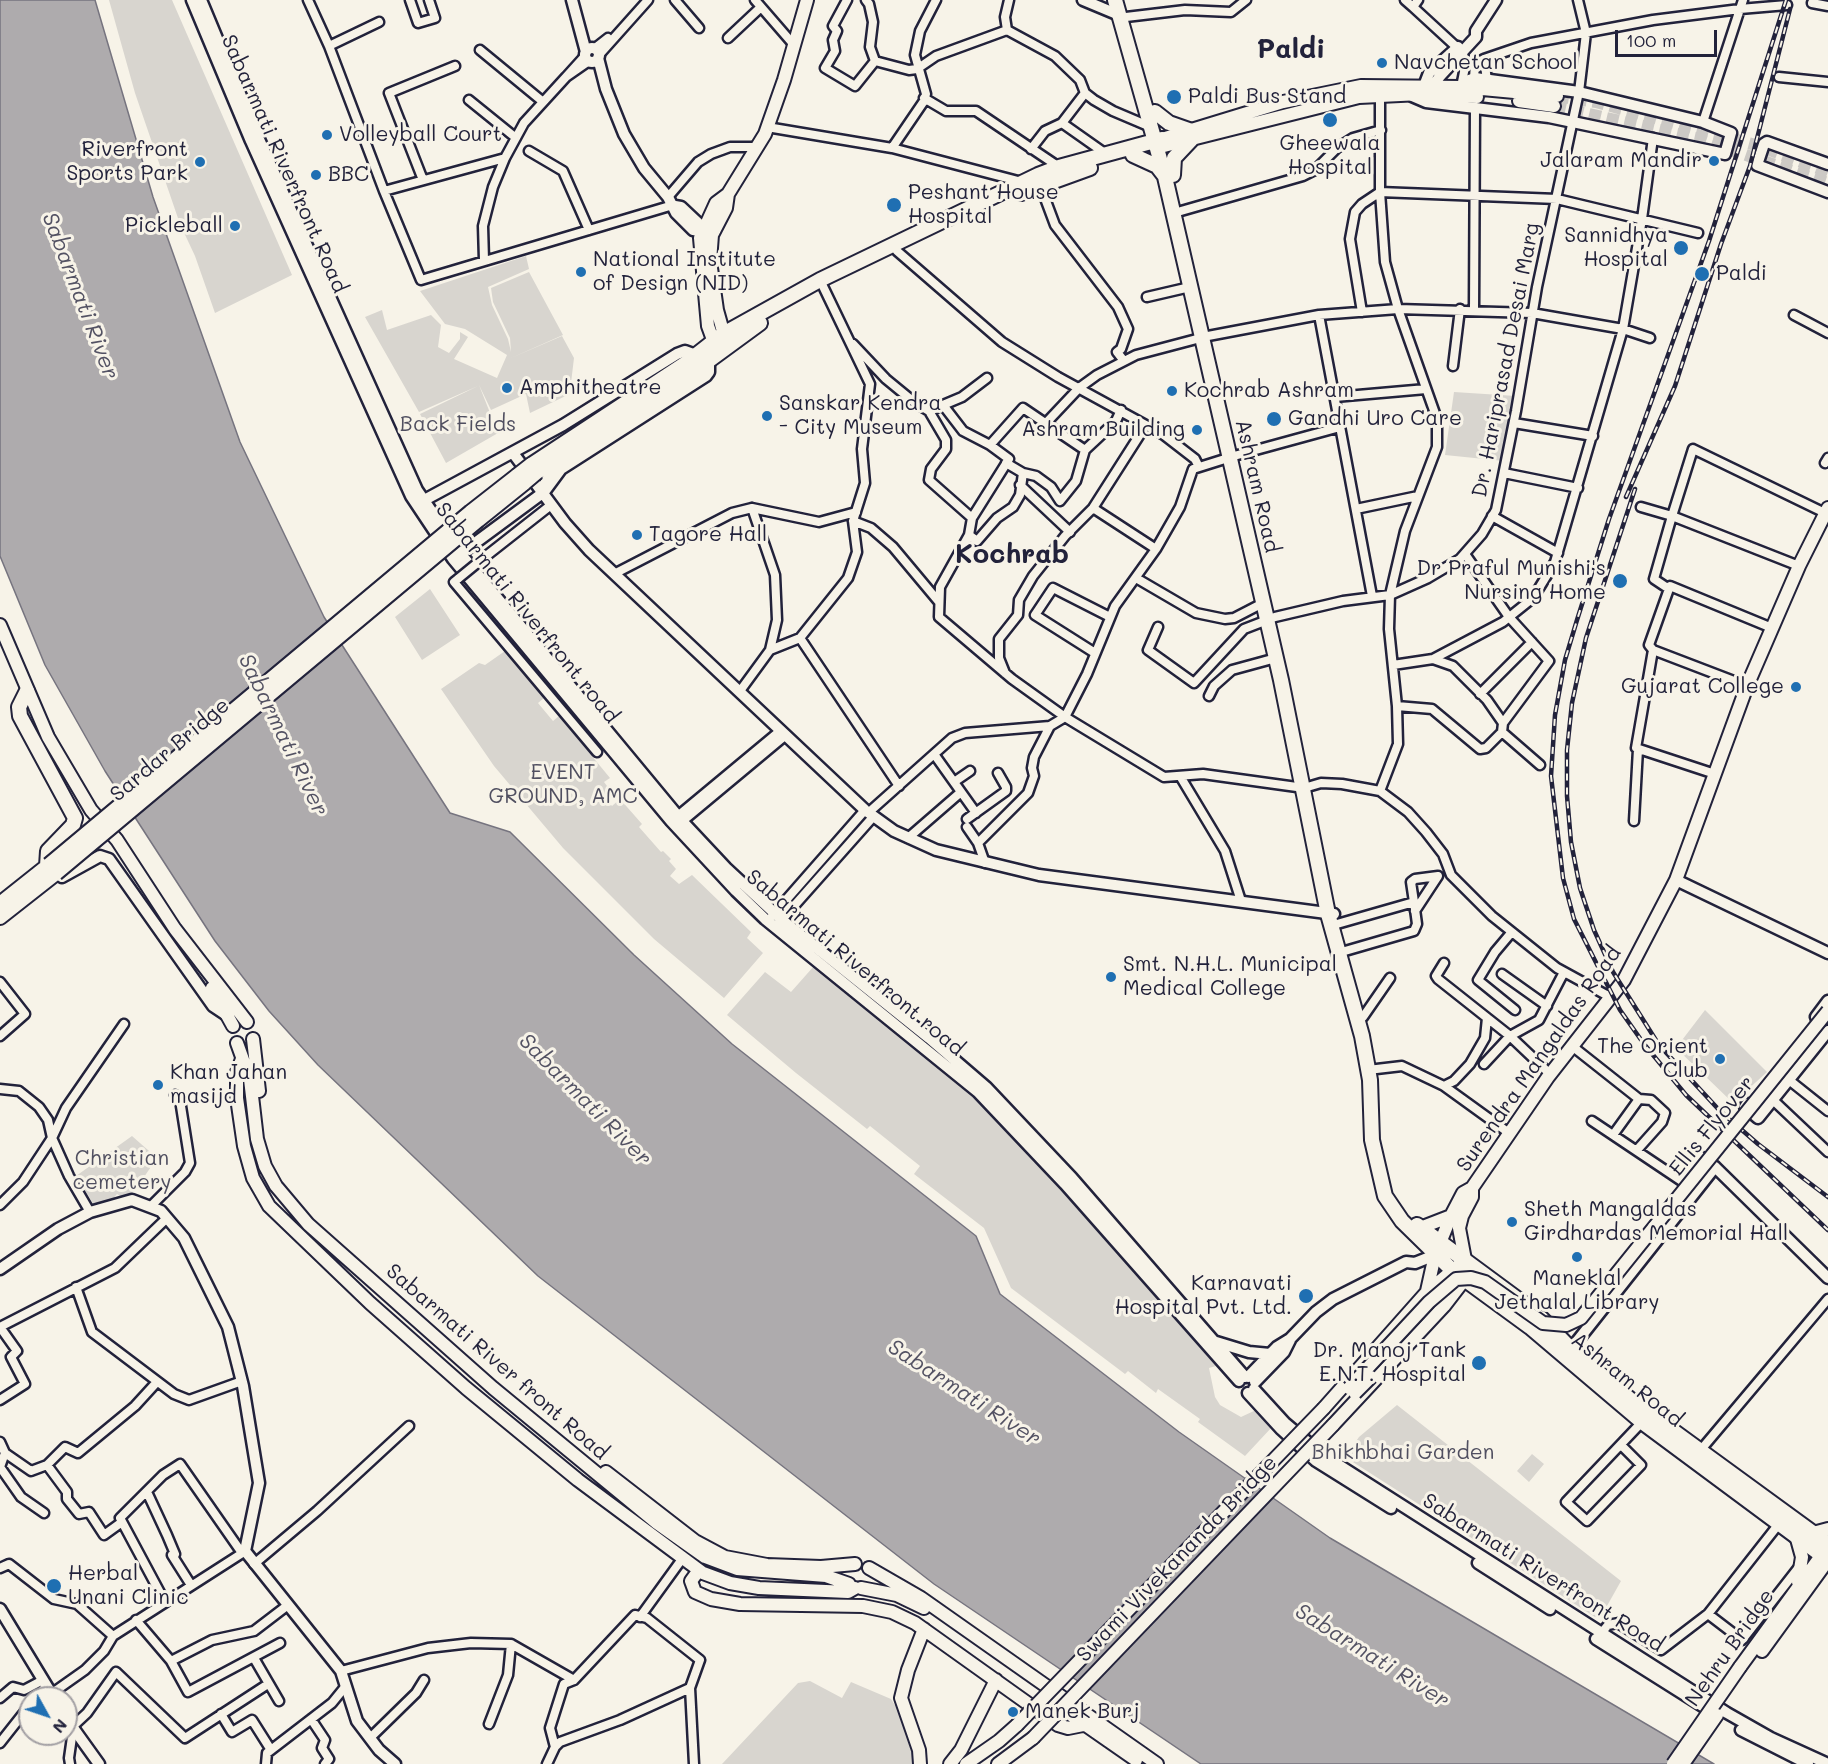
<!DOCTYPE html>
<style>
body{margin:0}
#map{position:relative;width:1828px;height:1764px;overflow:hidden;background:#f7f3e8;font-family:Mali,sans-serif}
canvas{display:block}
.north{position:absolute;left:18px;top:1686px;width:60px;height:60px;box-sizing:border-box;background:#f7f3e8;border:2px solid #a29fa3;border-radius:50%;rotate:130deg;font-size:16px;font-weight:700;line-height:24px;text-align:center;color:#22223b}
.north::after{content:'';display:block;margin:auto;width:21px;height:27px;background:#1f6fb2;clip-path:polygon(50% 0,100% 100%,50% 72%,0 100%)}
.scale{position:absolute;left:1615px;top:30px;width:102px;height:27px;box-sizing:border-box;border:3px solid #22223b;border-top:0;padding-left:8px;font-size:18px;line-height:21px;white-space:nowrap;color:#22223b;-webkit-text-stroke:4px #f7f3e8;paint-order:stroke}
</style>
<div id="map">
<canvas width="1828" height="1764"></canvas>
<div class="north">N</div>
<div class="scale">100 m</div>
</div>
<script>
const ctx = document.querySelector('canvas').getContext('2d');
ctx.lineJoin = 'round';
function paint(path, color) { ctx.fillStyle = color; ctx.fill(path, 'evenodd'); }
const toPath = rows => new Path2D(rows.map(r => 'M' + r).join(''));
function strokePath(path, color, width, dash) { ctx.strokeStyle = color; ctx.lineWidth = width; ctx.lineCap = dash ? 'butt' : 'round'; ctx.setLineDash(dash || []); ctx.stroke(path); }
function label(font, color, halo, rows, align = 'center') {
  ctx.font = font + ' Mali,sans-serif'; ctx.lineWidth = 6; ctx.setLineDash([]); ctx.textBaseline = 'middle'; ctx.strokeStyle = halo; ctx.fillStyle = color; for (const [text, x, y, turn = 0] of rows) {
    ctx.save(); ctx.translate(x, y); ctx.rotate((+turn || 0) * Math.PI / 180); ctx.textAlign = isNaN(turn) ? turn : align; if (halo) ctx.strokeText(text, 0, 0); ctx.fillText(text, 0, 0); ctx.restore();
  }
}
paint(toPath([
 [109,0,172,0,292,275,215,313,195,256,180,224,135,93],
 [526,256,529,269,488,287,492,305,508,339,511,352,510,338,493,302,491,288,529,272,563,335,511,358,562,336,574,358,571,383,574,392,530,413,526,394,491,410,479,385,498,433,446,463,420,414,478,386,419,412,365,317,382,310,387,330,431,315,441,325,438,347,449,353,460,339,460,332,468,337,454,359,497,378,507,355,465,329,445,324,420,291],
 [1454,392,1516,396,1504,461,1445,455],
 [430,589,460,635,422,660,395,617],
 [505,651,544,698,538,703,553,721,559,716,610,778,604,782,610,790,604,797,612,806,620,799,642,824,639,827,661,852,663,851,671,859,669,861,676,869,670,876,679,884,692,875,751,932,747,938,763,953,724,998,654,939,563,848,494,766,441,689,479,663,485,665],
 [814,966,928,1054,976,1096,1107,1239,1216,1366,1209,1368,1215,1397,1220,1405,1241,1417,1256,1410,1272,1427,1245,1456,1198,1422,1200,1419,1158,1389,1156,1393,1128,1371,1125,1374,1011,1288,984,1228,914,1174,920,1166,870,1126,867,1129,796,1073,727,1015,765,972,791,992],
 [1705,1010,1767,1072,1733,1103,1676,1048],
 [132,1136,157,1158,144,1177,142,1187,123,1198,117,1194,112,1200,94,1205,76,1176],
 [1397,1405,1621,1581,1603,1613,1595,1617,1345,1457,1359,1437],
 [1532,1454,1544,1464,1529,1482,1517,1471],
 [810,1681,842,1698,851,1682,891,1699,900,1713,915,1764,722,1764,798,1683]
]), '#d8d5cf');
const water = toPath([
 [0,0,95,0,153,197,240,442,324,617,450,813,510,832,634,955,732,1044,976,1236,1000,1294,1179,1432,1330,1538,1714,1764,1201,1764,934,1584,538,1276,318,1065,269,1011,215,941,105,771,45,665,0,556,0,0]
]);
paint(water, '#aeabad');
strokePath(water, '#76747f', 1.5);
strokePath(toPath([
 [1557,96,1596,102,1759,146,1828,172],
 [1554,106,1699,139,1828,183]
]), '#ccc9c5', 12, [12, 6]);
const minor = toPath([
 [308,0,329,46,384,191,505,158,524,123,566,77],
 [410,0,418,23,435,18,429,0],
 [675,0,699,28],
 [755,0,794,45],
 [847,0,833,26,837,31,833,40,835,51,825,68,855,86,875,61],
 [866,0,869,4,873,22,870,47,875,61,909,70,917,69,936,56,1007,30],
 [1009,0,1005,17,1007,30,1055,56,1080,80,1085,93,1094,100,1113,111,1146,125],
 [1405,0,1413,7,1418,0],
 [1812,3,1828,6],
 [1413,7,1463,53,1465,67,1461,87],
 [1126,17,1185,10,1231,12,1246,0],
 [728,38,761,7],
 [329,46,379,22],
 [594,49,608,38],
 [480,50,542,101],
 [585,56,566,77,589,61],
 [598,56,648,0],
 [1484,59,1531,43,1653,20,1740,9,1743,0],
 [1779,77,1828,82],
 [1474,78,1475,64,1484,59,1487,80],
 [1085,93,1062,123,1106,154],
 [924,98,946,111,976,111,1059,167],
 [469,100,516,138],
 [1703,122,1740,9,1787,5],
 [767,127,892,148,924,101,926,94,915,55,920,31,936,0],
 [892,148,1022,182],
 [1031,149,1045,131,1062,123],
 [529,151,563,171,589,230],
 [423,180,389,93,455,66],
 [1040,185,1055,225,1118,307,1128,329,1121,349,1117,352,1124,361],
 [384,191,421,280,673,205],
 [668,197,698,162,711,154,730,147,757,147],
 [1181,211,1303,176,1315,170,1337,148,1353,138,1381,130],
 [897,251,1002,342,1058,377,1164,435,1195,459,1199,467],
 [484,260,483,226,493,187,505,158],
 [820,280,870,384,862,449,865,483,853,521,857,552,848,578,800,638,899,786],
 [1147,297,1190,287],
 [1474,310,1475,107],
 [1362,312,1350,239,1355,212,1362,204,1380,192,1557,199,1698,233],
 [1319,315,1372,596],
 [1794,315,1828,333],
 [853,344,886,379,914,402,929,411,943,405,963,431,990,445,1023,408,1085,450,1116,421,1121,410],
 [1453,366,1460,309],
 [1335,397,1426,389],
 [943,405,962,397,987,378],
 [929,411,946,440,946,449,931,469,929,480,972,518],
 [1046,423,1079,388,1097,375,1136,355,1208,336,1319,315,1398,309,1532,313,1623,329,1650,338],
 [1514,423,1593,436],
 [990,445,1009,459,972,518,969,535,940,587,939,617,1012,679,1065,717,1164,777,1203,774,1304,788,1321,783,1342,784,1380,791,1408,812,1426,832,1443,854,1451,875,1492,916,1557,968,1610,997],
 [1234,456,1340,427],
 [1006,463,1023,473,1036,476,1051,487,1060,501,1076,481,1085,450],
 [1825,463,1828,458],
 [1504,473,1578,488],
 [1020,485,1070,532],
 [1641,507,1672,516,1654,579,1669,589],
 [1093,508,1156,549],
 [1356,509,1418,496],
 [1492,516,1558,553],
 [853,521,871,528,893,547,939,602],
 [969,535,977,541,997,518,1013,507,1020,495,1023,473],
 [1465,554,1509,617,1549,661,1503,723],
 [481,560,551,505],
 [1799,566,1672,516,1693,449,1825,513],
 [614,574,732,513,752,508],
 [459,578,454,582,597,752],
 [1136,578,1196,613,1225,619,1234,618,1263,603],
 [1158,627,1148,650,1194,683,1244,629,1275,617,1343,601,1390,595,1428,578,1460,559,1482,534,1496,510,1516,411,1537,287,1579,92,1586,33,1578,0],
 [770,650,800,638],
 [1653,650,1636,748,1715,774],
 [1095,653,1035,615,1053,588,1110,617],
 [1393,665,1433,659,1503,622,1533,598,1555,562,1623,329,1642,219,1653,138],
 [1005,673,999,658,999,639,1018,615,1019,600,1033,576,1065,536,1093,508,1146,425],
 [1747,686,1653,650,1649,645,1670,586,1772,628],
 [740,691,770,650,777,620,775,575,752,508,819,522,856,512],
 [1480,694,1532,642],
 [1209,696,1214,686,1232,670,1276,658],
 [1397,706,1432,709,1480,749,1486,748,1502,732,1503,723,1487,700,1453,666,1433,659],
 [1502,732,1540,765],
 [934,754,976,813],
 [1180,776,1225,851,1241,901],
 [954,782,970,771],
 [1380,791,1398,744,1397,706,1389,629,1390,595,1405,531,1437,447,1437,419,1398,309,1385,262,1380,192,1380,97],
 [868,813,952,738,965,733,1050,726,1065,717,1087,674,1115,606,1156,549,1180,507,1193,469,1228,458],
 [674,819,781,730],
 [967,819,1006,791,1006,787,998,773],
 [1634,821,1638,749],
 [678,825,786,735],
 [967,827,978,843],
 [908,838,961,792],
 [985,863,978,843,1028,793,1034,776,1032,768,1034,757,1050,726],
 [772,916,865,810],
 [778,924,873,817],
 [1337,924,1414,902],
 [1511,933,1495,952,1478,980,1515,1010],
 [1345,951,1414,931,1417,924,1414,902,1411,882,1415,879,1438,876,1415,911],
 [1444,963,1436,976,1438,979,1510,1036,1550,1074],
 [1502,974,1547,1006],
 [0,982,25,1014,0,1036],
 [1363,1017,1390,978],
 [1572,1046,1639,1099],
 [1484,1064,1510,1036,1539,1020,1564,972],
 [1368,1070,1402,1066,1444,1086,1509,1133],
 [1789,1080,1828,1111],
 [1444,1086,1454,1081,1470,1064,1485,1038,1487,1018],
 [0,1089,19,1091,39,1107,48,1120,52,1138,69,1176,90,1212],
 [1773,1100,1828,1152],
 [1592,1121,1683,1182],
 [1613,1135,1639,1099,1651,1100,1665,1113,1662,1122,1637,1150],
 [0,1205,23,1182,52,1138,66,1108,124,1024],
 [150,1207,185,1172,190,1163,180,1100,175,1095],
 [76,1287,92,1332,174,1394,189,1400,242,1381],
 [0,1327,115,1268,167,1218],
 [0,1400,25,1384,11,1357,17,1351,0,1327],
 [0,1442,5,1453,0,1467],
 [1621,1445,1641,1465,1587,1521,1566,1502,1642,1422],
 [1699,1452,1828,1299],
 [5,1453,31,1471,47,1465,65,1447,78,1453,135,1406,156,1383],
 [47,1465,67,1492,67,1499,79,1514,89,1512,104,1535,122,1522],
 [0,1467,21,1497,44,1513],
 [147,1492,167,1535,175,1554,172,1555,191,1585],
 [1778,1525,1708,1614,1742,1640,1799,1567],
 [254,1564,317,1511,409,1426],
 [0,1568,9,1564,54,1599,77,1604,113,1636],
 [165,1602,120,1518,163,1475,180,1464,242,1553],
 [640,1617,682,1559],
 [136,1620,171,1661,188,1692,280,1643],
 [1598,1637,1608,1625,1618,1623,1661,1650,1708,1614],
 [254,1658,279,1701],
 [171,1661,212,1640,254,1631,288,1605],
 [341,1671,428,1648,471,1643,511,1644],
 [51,1694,85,1670,104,1651,113,1636,244,1552],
 [0,1698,13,1687,24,1690,43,1680],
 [36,1698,46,1686],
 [221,1714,232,1732,252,1720,271,1750],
 [311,1719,325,1740,322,1748,329,1759,325,1764],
 [489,1724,508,1675,511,1644,574,1680],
 [72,1727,87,1713,116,1672,185,1738,268,1684],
 [370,1738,416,1693,424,1680],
 [0,1743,30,1705],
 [555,1747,560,1742,620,1720,690,1688],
 [70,1764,69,1758,73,1730],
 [266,1764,267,1753,332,1703,345,1687],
 [547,1764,555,1747,550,1728,564,1684,574,1680,635,1615,647,1618,700,1660,690,1688,694,1764]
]);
const tertiary = toPath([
 [192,0,251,141,411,496,453,559,671,821,736,891,765,919,978,1092,1065,1184,1239,1381],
 [201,0,258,137,417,490,460,553,682,821,726,868,782,920,929,1038,986,1087,1072,1178,1245,1377],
 [572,0,586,52],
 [1083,0,1119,15],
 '585 55a7 7 0 1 1 14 0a7 7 0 1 1-14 0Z',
 [598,58,606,89,624,134,644,168,668,197,676,213,693,230,700,231,698,223,681,207,675,206],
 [1428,93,1440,76,1476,37,1476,31,1496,0],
 [1421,94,1429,73,1458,47],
 [1412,96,1426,102,1549,117,1725,154,1731,133,1703,122,1579,92,1475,78,1469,80,1464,87],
 [1828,164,1767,142,1764,144,1757,165,1828,192],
 [513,453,565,523,589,550,865,810,894,831,936,850,1039,875,1334,914],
 [561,469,706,376,709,372,709,359],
 [417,504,563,425,677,354,685,351,696,355],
 [456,557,544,492,561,469,548,478,542,489],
 [56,873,62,877,100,856,109,859,213,1006,225,1014],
 [1676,880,1828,953],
 [1816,1017,1828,1001],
 [1747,1104,1745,1107,1758,1118,1828,1031],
 [1685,1179,1702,1158,1715,1167,1828,1278],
 [0,1269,58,1229,90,1212,132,1200,161,1211,184,1238,228,1327,243,1386,259,1483,245,1551,341,1671,357,1721,379,1750,395,1764],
 [1213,1341,1249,1352,1270,1354],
 [1571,1349,1715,1167],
 [1248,1377,1277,1347,1290,1339,1316,1312,1333,1299,1406,1262,1415,1263,1435,1255],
 [1255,1382,1284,1352,1290,1340],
 [1254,1389,1285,1423,1323,1455,1727,1713,1771,1738,1828,1764],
 [1248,1393,1281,1429,1316,1461,1391,1508],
 [1478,1563,1550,1609],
 [0,1609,54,1698],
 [1596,1639,1715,1714],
 [66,1718,99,1764],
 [1741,1730,1808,1764]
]);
const secondary = toPath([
 [1519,101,1554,106],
 [1162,139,1283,102,1361,86,1461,87,1557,96],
 [1164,146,1359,97,1421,94,1477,97],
 [726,342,717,310,710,261,712,235,726,208,728,194,765,134,784,80,807,0],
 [716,348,708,326,700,238,716,203,728,194],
 [0,625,48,737,91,810,117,840,175,929,247,1022],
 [212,988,233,1026],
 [253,1039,259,1091],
 [237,1043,250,1079,257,1139,265,1166,276,1186,308,1224,493,1388,657,1523,705,1557,737,1569,826,1576,849,1584],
 [242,1059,237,1072,237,1098,244,1146,253,1178,269,1206,370,1303,466,1388,578,1480,703,1573,730,1583,759,1588,848,1592,855,1588],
 [1420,1228,1451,1216],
 [1427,1291,1435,1255,1451,1216,1463,1193,1472,1188],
 [1324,1408,1426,1293,1460,1264],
 [1333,1425,1444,1306,1464,1280,1466,1265,1459,1228,1462,1216,1472,1197,1472,1188,1548,1077,1624,980,1676,880,1747,686,1799,566,1828,508],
 [606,1472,695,1541,725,1557,767,1565,821,1567,855,1564],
 [1813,1533,1828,1529],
 [1797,1539,1802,1557,1798,1582],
 [869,1568,921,1598,1157,1764],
 [699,1570,691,1581,695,1592,711,1599,740,1604,863,1606,892,1612,915,1623,1058,1725,1068,1728,1083,1725],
 [861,1588,897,1595,924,1608],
 [1762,1651,1828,1560],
 [1740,1667,1826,1549],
 [1054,1703,1136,1760],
 [920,1764,919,1750,901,1698,908,1670,924,1629],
 [950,1764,961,1750,996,1680],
 [966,1764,999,1741,1017,1725],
 [998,1764,1033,1738]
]);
const primary = toPath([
 [1115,0,1165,177,1281,680,1328,914,1362,1036,1370,1080,1372,1140,1385,1196,1402,1221,1452,1270,1530,1327,1642,1422,1828,1560],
 [1155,112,1169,123,1189,130,1191,140,1174,158,1173,175],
 [1133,155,1157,166,1164,175],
 [1021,193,1090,168],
 [531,465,686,363,723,334,820,280,1038,175,1059,167,1162,139],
 [537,472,689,375,760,323],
 [471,512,517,476],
 [478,520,524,483],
 [27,691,19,707,20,716,75,818,73,825,48,851,47,866],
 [0,904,49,865],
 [0,917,56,873],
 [1417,1225,1524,1304],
 [1541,1318,1571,1349,1632,1401,1828,1544]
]);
strokePath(minor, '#22223b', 13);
strokePath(tertiary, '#22223b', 15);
strokePath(secondary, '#22223b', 16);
strokePath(primary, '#22223b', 18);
strokePath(minor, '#f7f3e8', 8);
strokePath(tertiary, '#f7f3e8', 10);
strokePath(secondary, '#f7f3e8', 12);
strokePath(primary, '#f7f3e8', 14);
const rail = toPath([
 [1786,0,1709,241,1609,519,1577,620,1565,660,1555,715,1551,776,1563,878,1574,919,1620,1010,1644,1044,1686,1095,1828,1230],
 [1635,489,1586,638,1572,703,1567,750,1567,796,1571,842,1580,888,1594,930,1613,972,1659,1045,1720,1111,1758,1144,1828,1197],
 [1626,497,1675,386,1721,244,1750,166,1790,9]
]);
strokePath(rail, '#22223b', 4.5);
strokePath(rail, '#f7f3e8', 2, [7]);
const minorBridge = toPath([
 [459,578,481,560]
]);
const secondaryBridge = toPath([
 [1349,1388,1429,1302,1456,1279,1471,1278,1485,1282,1543,1323,1566,1325,1581,1318,1828,1011],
 [1355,1393,1371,1377],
 [1017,1725,1324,1408],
 [1033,1738,1333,1425],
 [1673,1764,1740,1667],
 [1683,1764,1717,1715]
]);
const primaryBridge = toPath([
 [517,476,531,465],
 [524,483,537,472],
 [49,865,471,512],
 [56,873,478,520]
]);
strokePath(minorBridge, '#22223b', 13, []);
strokePath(secondaryBridge, '#22223b', 16, []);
strokePath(primaryBridge, '#22223b', 18, []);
strokePath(minorBridge, '#f7f3e8', 8);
strokePath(secondaryBridge, '#f7f3e8', 12);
strokePath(primaryBridge, '#f7f3e8', 14);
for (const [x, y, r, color] of [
 [1382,63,6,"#1f6fb2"],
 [1174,97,8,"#1f6fb2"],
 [1330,120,8,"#1f6fb2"],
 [327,135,6,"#1f6fb2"],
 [1714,161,6,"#1f6fb2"],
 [200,162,6,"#1f6fb2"],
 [316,175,6,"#1f6fb2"],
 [894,205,8,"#1f6fb2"],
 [235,226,6,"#1f6fb2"],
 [1681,248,8,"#1f6fb2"],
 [581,272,6,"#1f6fb2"],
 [1702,274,8,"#1f6fb2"],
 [507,388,6,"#1f6fb2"],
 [1172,391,6,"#1f6fb2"],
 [767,416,6,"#1f6fb2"],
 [1274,419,8,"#1f6fb2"],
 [1197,430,6,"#1f6fb2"],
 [637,535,6,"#1f6fb2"],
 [1620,581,8,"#1f6fb2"],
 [1796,687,6,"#1f6fb2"],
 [1111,977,6,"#1f6fb2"],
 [1720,1059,6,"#1f6fb2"],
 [158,1085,6,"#1f6fb2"],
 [1512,1222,6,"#1f6fb2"],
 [1577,1257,6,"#1f6fb2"],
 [1306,1296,8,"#1f6fb2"],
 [1479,1363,8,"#1f6fb2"],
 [54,1586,8,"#1f6fb2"],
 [1013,1712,6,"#1f6fb2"]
]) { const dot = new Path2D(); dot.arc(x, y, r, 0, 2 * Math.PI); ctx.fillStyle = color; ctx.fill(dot); strokePath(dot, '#f7f3e8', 2); }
label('21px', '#22223b', '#f7f3e8', [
 ["Navchetan School",1394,63],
 ["Paldi Bus Stand",1188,97],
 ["Volleyball Court",339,135],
 ["Gheewala",1330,144,"center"],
 ["Hospital",1330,168,"center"],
 ["Riverfront",188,150,"right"],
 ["Sports Park",188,174,"right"],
 ["Jalaram Mandir",1702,161,"right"],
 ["BBC",328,175],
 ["Peshant House",908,193],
 ["Hospital",908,217],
 ["Pickleball",223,226,"right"],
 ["Sannidhya",1668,236,"right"],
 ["Hospital",1668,260,"right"],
 ["National Institute",593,260],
 ["of Design (NID)",593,284],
 ["Paldi",1716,274],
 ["Amphitheatre",519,388],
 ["Kochrab Ashram",1184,391],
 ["Sanskar Kendra",779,404],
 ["- City Museum",779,428],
 ["Gandhi Uro Care",1288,419],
 ["Ashram Building",1185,430,"right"],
 ["Tagore Hall",649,535],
 ["Dr Praful Munishi's",1606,569,"right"],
 ["Nursing Home",1606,593,"right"],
 ["Gujarat College",1784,687,"right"],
 ["Smt. N.H.L. Municipal",1123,965],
 ["Medical College",1123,989],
 ["The Orient",1708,1047,"right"],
 ["Club",1708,1071,"right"],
 ["Khan Jahan",170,1073],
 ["masijd",170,1097],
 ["Sheth Mangaldas",1524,1210],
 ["Girdhardas Memorial Hall",1524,1234],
 ["Maneklal",1577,1279,"center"],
 ["Jethalal Library",1577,1303,"center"],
 ["Karnavati",1292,1284,"right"],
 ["Hospital Pvt. Ltd.",1292,1308,"right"],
 ["Dr. Manoj Tank",1466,1351,"right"],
 ["E.N.T. Hospital",1466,1375,"right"],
 ["Herbal",68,1574],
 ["Unani Clinic",68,1598],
 ["Manek Burj",1025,1712]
], 'left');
label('21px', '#22223b', '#f7f3e8', [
 ["Sabarmati Riverfront Road",284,164,66],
 ["Dr. Hariprasad Desai Marg",1506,360,-79],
 ["Ashram Road",1257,486,77],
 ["Sabarmati Riverfront road",527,613,51],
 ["Sardar Bridge",170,750,-40],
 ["Sabarmati Riverfront road",855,963,40],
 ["Surendra Mangaldas Road",1539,1059,-55],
 ["Ellis Flyover",1712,1126,-51],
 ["Sabarmati River front Road",497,1362,41],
 ["Ashram Road",1627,1380,39],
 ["Swami Vivekananda Bridge",1177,1559,-46],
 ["Sabarmati Riverfront Road",1543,1573,32],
 ["Nehru Bridge",1730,1648,-55]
]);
label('21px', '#504f60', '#f7f3e8', [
 ["Back Fields",458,425],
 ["EVENT",563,773],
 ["GROUND, AMC",563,797],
 ["Christian",122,1159],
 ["cemetery",122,1183],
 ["Bhikhbhai Garden",1403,1453]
]);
label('italic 22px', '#535263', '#f7f3e8', [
 ["Sabarmati River",80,296,69],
 ["Sabarmati River",283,735,64],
 ["Sabarmati River",585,1100,45],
 ["Sabarmati River",964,1393,33],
 ["Sabarmati River",1372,1656,32]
]);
label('bold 27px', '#22223b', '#f7f3e8', [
 ["Paldi",1291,50],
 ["Kochrab",1012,555]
]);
</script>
